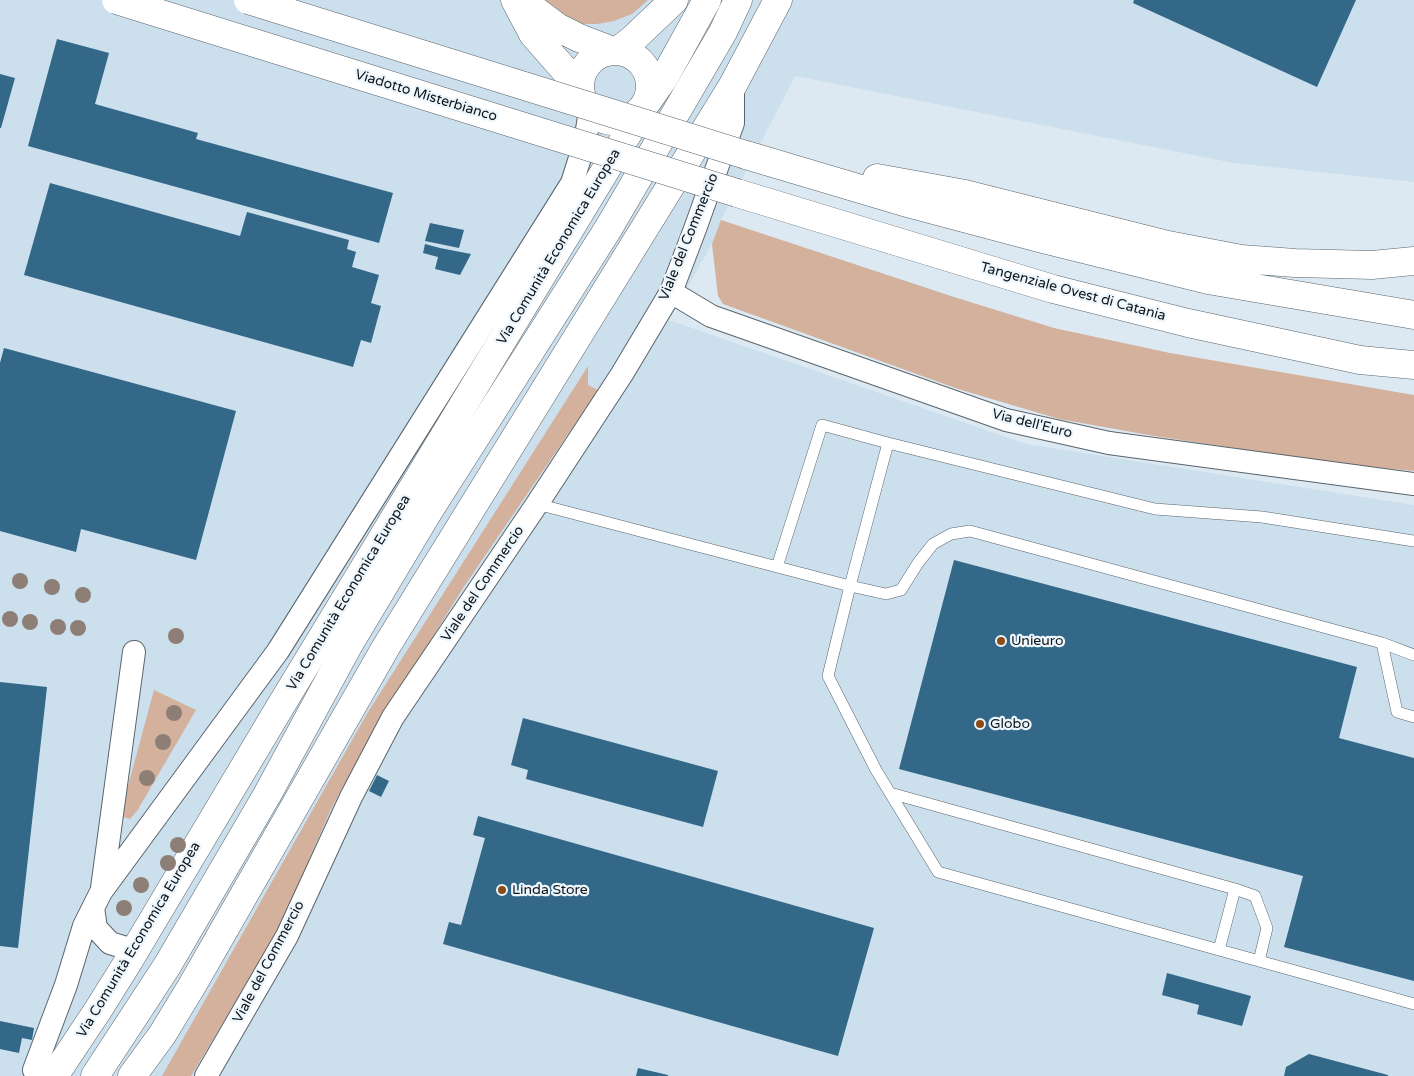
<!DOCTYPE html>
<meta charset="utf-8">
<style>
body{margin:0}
canvas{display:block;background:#dce9f2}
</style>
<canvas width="1414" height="1076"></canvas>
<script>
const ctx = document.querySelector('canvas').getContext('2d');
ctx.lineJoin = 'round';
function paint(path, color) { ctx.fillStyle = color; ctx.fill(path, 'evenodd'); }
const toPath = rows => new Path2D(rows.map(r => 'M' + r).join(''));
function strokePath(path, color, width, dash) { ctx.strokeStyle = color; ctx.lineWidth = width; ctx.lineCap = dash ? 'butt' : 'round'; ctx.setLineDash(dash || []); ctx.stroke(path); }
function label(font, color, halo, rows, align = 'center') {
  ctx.font = font + ' "Varela Round",sans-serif'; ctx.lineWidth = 4.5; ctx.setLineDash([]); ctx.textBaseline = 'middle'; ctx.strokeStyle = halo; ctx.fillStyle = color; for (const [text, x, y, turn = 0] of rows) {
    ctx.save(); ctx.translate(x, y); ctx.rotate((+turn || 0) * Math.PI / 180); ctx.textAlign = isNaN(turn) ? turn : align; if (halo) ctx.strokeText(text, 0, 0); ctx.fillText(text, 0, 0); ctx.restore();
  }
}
paint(toPath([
 [0,0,1414,0,1414,182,1234,163,795,76,721,220,712,244,669,320,1026,444,1414,505,1414,1076,0,1076]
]), '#ccdfed');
paint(toPath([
 [539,0,648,0,632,14,614,21,597,24,579,24,553,14],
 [721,220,954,297,1054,328,1170,353,1414,395,1414,471,1341,464,1154,436,1059,419,958,389,723,304,718,296,712,244],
 [588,366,588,385,598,390,463,588,365,746,331,809,299,883,273,939,191,1076,162,1076,368,712],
 [154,690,196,710,137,811,130,819,124,817,121,812]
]), '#d3b19c');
paint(toPath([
 [1134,0,1356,0,1317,87,1133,3],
 [57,39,109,53,95,104,198,133,196,139,393,193,379,243,28,146],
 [0,74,15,78,1,128,0,128],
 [50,183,240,236,247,212,349,240,347,249,356,252,352,267,379,275,371,303,381,306,371,343,361,340,353,367,24,275],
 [430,223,464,230,459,248,425,241],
 [425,244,440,248,471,254,460,275,435,269,438,257,423,253],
 [4,348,236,411,196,560,81,529,76,552,0,531,0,363],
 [954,560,1357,667,1339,738,1414,758,1414,981,1284,947,1303,876,899,769],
 [0,682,47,687,18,948,0,946],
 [523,718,718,771,703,827,526,779,528,770,511,765],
 [377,775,389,781,381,797,369,791],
 [478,816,874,928,838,1056,443,944,449,922,461,925,485,838,473,835],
 [1167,973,1251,996,1242,1026,1197,1014,1199,1005,1162,995],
 [0,1021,34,1028,32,1040,22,1038,19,1053,0,1049],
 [1309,1054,1388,1075,1388,1076,1284,1076,1286,1067],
 [638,1068,668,1075,668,1076,636,1076]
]), '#336889');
const service = toPath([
 [537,504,850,586,828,676,876,770,938,872,1414,1004],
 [1414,541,1262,517,1155,509,888,443,850,586,886,594,901,590,918,563,933,544,951,534,970,531,1382,643,1414,655],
 [777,567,822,425,888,443],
 [1382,643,1397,712,1414,717],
 [890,793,1235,889,1255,896,1267,928,1259,961],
 [1219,950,1235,889]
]);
const minor = toPath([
 [671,292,711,316,1006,420,1109,443,1414,484],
 [102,888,134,652],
 [136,947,126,948,110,943,96,928,93,908,101,892,278,651,572,183,585,142,590,111],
 [45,1076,34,1070,66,985,84,926,93,908],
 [206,1076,287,936,351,797,393,717,537,504,622,374,671,292,695,229,733,123,733,85]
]);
const tertiary = toPath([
 [515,0,533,34,569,75,584,102],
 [524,0,532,8,557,27,579,38,613,51],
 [618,51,633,39,674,0],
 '580 86a35 35 0 1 1 70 0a35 35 0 1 1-70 0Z',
 [647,102,664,78,707,0],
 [54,1076,98,1010,128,962,280,707,642,110]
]);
const primary = toPath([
 [95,1076,167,966,267,795,349,644,428,512,608,229,723,32,738,0],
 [132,1076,162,1035,193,984,386,647,733,85,778,0]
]);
const motorway = toPath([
 [746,155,911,204,1039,238,1208,280,1414,315],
 [877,178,965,194,1168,245,1241,259,1295,263,1372,265,1414,261],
 [737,193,1053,289,1188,323,1360,360,1414,365]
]);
strokePath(service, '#59646c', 12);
strokePath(minor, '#59646c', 24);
strokePath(tertiary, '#59646c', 29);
strokePath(primary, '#59646c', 29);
strokePath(motorway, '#59646c', 29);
strokePath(service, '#fff', 11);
strokePath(minor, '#fff', 22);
strokePath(tertiary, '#fff', 28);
strokePath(primary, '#fff', 28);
strokePath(motorway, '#fff', 28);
const motorwayBridge = toPath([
 [116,0,737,193],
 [248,0,746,155]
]);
strokePath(motorwayBridge, '#59646c', 29, []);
strokePath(motorwayBridge, '#fff', 28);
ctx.fillStyle = '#8d7f75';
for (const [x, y] of [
 [20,581],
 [52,587],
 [83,595],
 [10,619],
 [30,622],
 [58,627],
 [78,628],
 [176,636],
 [174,713],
 [163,742],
 [147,778],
 [178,845],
 [168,863],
 [141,885],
 [124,908]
]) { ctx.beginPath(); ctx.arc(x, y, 8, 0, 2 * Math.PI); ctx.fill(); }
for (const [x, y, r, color] of [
 [1001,641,5,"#8b4a16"],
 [980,724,5,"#8b4a16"],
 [502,890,5,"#8b4a16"]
]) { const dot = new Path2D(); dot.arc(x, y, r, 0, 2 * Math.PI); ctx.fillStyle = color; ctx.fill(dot); strokePath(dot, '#ecf6fd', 2); }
label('14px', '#0f1417', '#ecf6fd', [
 ["Viadotto Misterbianco",426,96,17],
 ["Viale del Commercio",689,237,-68],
 ["Via Comunità Economica Europea",559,247,-59],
 ["Tangenziale Ovest di Catania",1073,292,15],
 ["Via dell'Euro",1032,424,14],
 ["Viale del Commercio",483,584,-56],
 ["Via Comunità Economica Europea",349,593,-59],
 ["Via Comunità Economica Europea",139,940,-59],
 ["Viale del Commercio",269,962,-62]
]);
label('14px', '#0f1417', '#ecf6fd', [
 ["Unieuro",1011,641],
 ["Globo",990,724],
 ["Linda Store",512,890]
], 'left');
</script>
